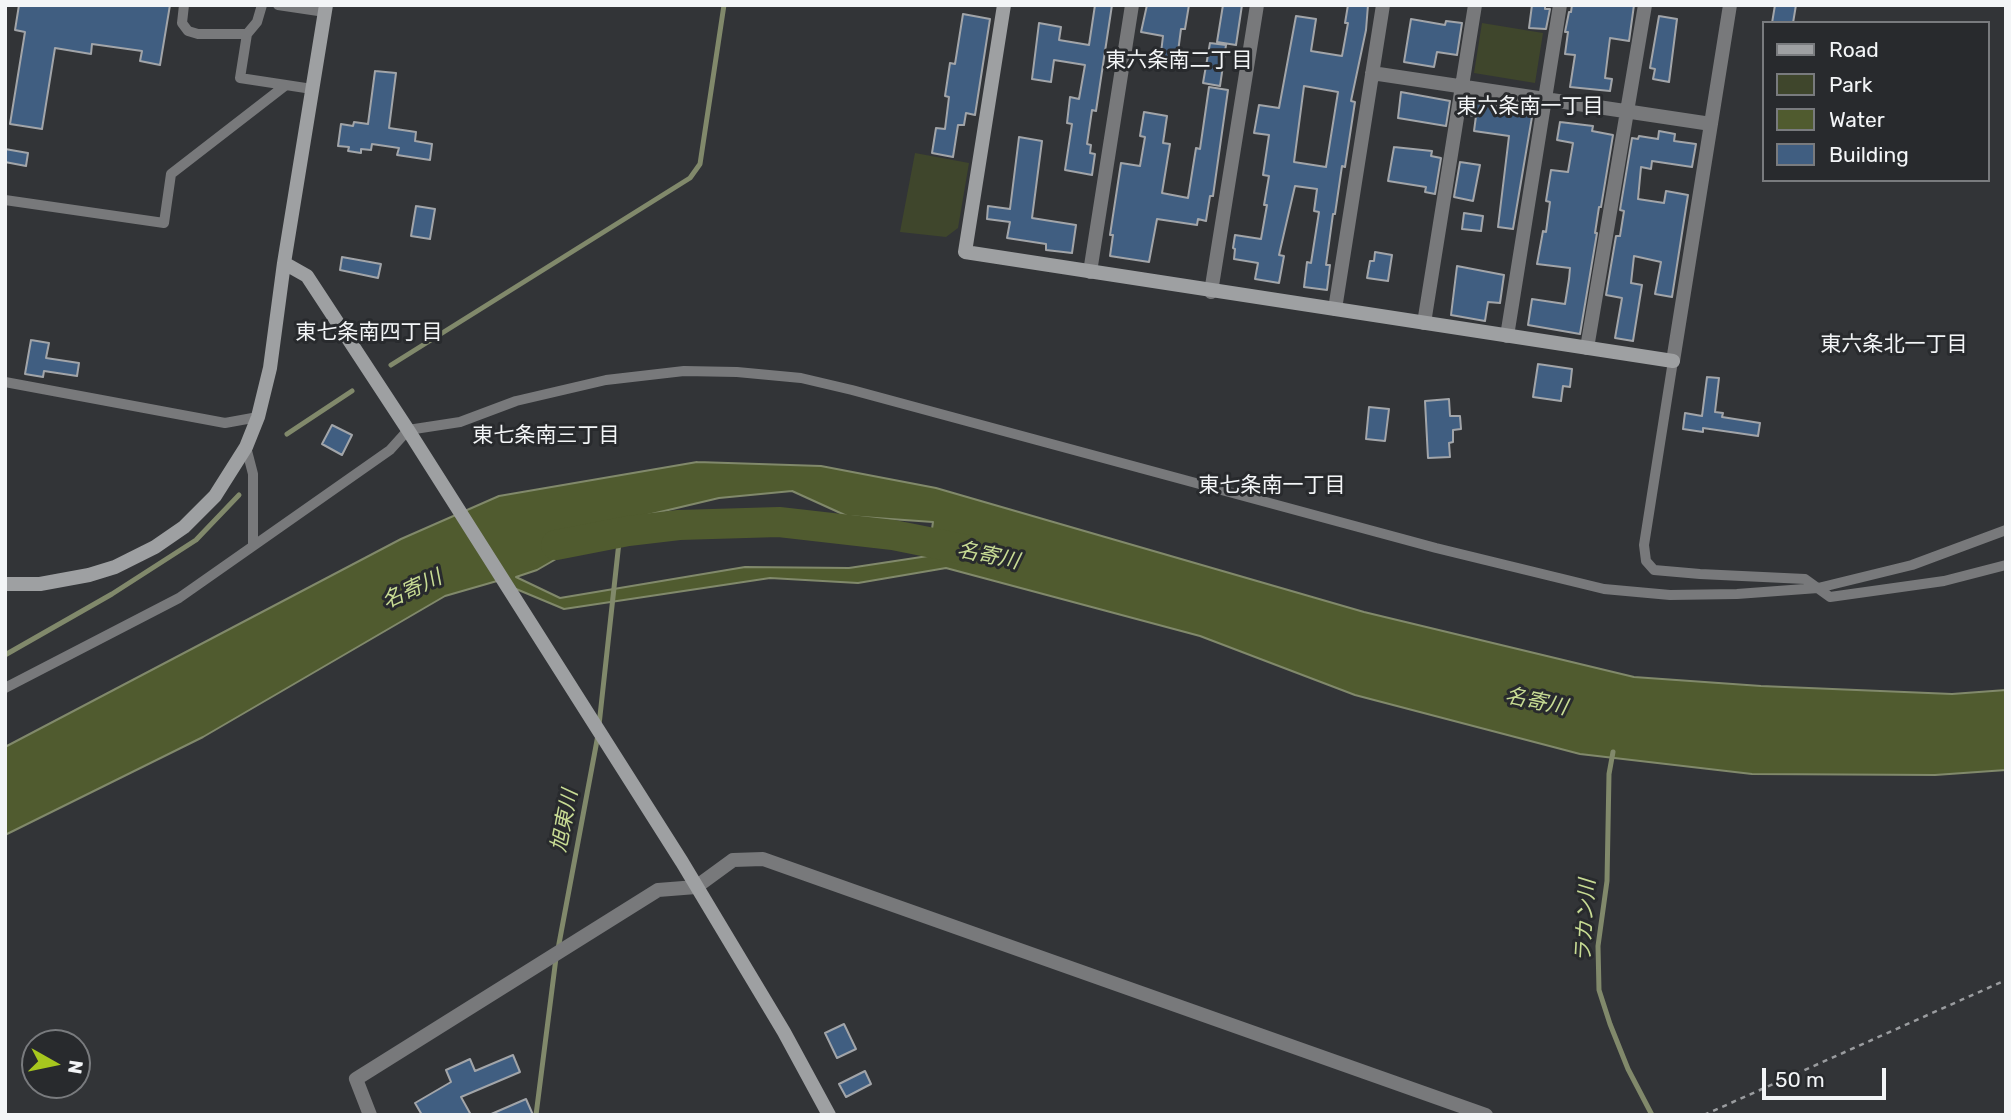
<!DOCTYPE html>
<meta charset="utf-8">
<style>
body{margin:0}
#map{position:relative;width:2011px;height:1120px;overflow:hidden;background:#323437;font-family:Rubik,sans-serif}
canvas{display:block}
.frame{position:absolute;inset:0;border:7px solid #f3f5f7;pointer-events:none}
.legend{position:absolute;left:1762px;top:21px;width:228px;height:161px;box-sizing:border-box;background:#282a2d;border:2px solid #797b7e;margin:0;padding:9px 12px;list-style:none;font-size:21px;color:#f3f5f7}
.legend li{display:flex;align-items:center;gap:14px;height:35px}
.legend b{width:35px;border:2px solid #797b7e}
.north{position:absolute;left:21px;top:1029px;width:70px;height:70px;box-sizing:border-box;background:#282a2d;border:2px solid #797b7e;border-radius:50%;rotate:99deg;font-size:19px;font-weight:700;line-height:28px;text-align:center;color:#f3f5f7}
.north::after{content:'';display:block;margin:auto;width:24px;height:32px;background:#a7c71e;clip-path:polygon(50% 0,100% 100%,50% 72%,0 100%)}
.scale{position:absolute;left:1762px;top:1068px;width:124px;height:32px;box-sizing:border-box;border:4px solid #f3f5f7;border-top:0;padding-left:9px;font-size:21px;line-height:24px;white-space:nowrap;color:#f3f5f7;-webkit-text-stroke:5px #282a2d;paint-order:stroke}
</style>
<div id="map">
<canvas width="2011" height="1120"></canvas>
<div class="frame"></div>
<ul class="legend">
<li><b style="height:9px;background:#9ea0a2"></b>Road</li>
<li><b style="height:19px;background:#3f462c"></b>Park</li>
<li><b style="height:19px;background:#505b2f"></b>Water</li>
<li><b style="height:19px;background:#405e81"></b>Building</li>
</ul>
<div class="north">N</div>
<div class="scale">50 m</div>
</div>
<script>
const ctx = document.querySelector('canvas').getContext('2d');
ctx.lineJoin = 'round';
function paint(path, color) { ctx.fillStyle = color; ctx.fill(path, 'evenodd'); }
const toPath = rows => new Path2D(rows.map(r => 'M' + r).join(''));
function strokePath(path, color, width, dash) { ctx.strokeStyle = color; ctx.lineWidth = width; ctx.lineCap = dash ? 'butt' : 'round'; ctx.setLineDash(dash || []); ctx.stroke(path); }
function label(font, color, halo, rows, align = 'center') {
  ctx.font = font + ' Rubik,"Noto Sans JP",sans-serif'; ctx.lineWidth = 6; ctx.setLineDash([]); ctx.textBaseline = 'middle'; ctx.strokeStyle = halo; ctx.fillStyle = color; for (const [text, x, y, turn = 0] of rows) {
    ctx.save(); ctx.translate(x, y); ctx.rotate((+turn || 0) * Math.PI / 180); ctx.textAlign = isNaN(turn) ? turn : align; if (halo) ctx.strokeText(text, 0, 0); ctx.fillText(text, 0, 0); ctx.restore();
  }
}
paint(toPath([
 [1482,23,1543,33,1535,83,1474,73],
 [915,153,969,163,958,228,946,237,900,232]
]), '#3f462c');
const water = toPath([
 [697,462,821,466,936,488,1364,612,1634,677,1761,686,1952,694,2006,690,2006,770,1935,775,1752,774,1580,754,1355,695,1200,636,946,568,858,583,770,578,564,609,497,581,445,596,203,737,5,835,5,747,401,539,499,496,697,462],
 [792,491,847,516,933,522,928,556,849,568,745,567,560,598,516,577,537,570,622,521,719,498,792,491]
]);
paint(water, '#505b2f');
strokePath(water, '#81896b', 2);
strokePath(toPath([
 [391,365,690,178,700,164,724,5],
 [287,434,352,391],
 [5,655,112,594,196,540,239,495],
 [599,725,620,533],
 [1613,752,1609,774,1607,881,1598,946,1599,990,1610,1024,1628,1069,1652,1115],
 [558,949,598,735],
 [536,1115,556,958]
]), '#81896b', 5);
strokePath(toPath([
 [556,545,628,531,679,525,779,522,893,535,968,550]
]), '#505b2f', 30);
const building = toPath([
 [19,5,170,5,160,65,140,61,142,51,92,44,91,54,55,48,42,129,10,124,25,32,15,30,19,5],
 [1095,5,1112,5,1096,111,1092,110,1087,144,1091,145,1090,153,1095,154,1092,175,1065,170,1072,124,1067,123,1070,97,1079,99,1085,65,1054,60,1051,82,1032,79,1039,23,1061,27,1059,40,1089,45,1095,5],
 [1147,5,1189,5,1185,29,1181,29,1176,67,1163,65,1163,61,1160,61,1163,36,1141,32,1147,5],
 [1223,5,1242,5,1236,45,1217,42,1223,5],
 [1348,5,1368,5,1366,30,1351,101,1355,102,1345,167,1342,166,1335,214,1333,214,1326,265,1330,265,1327,290,1304,287,1307,262,1311,263,1319,212,1314,211,1317,189,1295,186,1279,255,1284,256,1279,283,1255,279,1258,263,1234,259,1235,249,1233,248,1235,235,1261,239,1267,205,1264,205,1269,176,1263,175,1269,135,1254,133,1259,105,1279,108,1296,16,1316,19,1311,51,1342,56,1348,23,1345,23,1348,5],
 [1304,86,1338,92,1326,167,1294,162,1304,86],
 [1532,5,1545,5,1545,9,1550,9,1546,29,1529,28,1532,5],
 [1572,5,1634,5,1629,41,1610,38,1605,78,1612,79,1610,91,1570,87,1575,55,1565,54,1568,32,1565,32,1569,12,1571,12,1572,5],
 [1775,5,1796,5,1793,23,1772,23,1775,5],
 [963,14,990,19,975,115,966,113,964,125,958,125,953,157,932,153,936,128,945,129,949,97,945,96,950,63,955,64,963,14],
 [1659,16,1677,19,1669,82,1653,79,1655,69,1650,68,1659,16],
 [1411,19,1445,25,1446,21,1462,23,1457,55,1437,52,1434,67,1404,62,1411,19],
 [1210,43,1226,45,1220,86,1203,83,1210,43],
 [375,71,396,73,389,128,416,132,415,141,432,144,430,160,397,155,399,148,372,144,371,150,361,149,361,153,348,151,349,147,338,146,341,124,353,126,354,122,368,124,375,71],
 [1209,87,1228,90,1213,196,1210,196,1206,221,1198,219,1197,225,1157,219,1149,262,1110,256,1113,235,1110,235,1121,163,1140,166,1145,137,1140,136,1144,112,1167,116,1163,143,1170,144,1162,193,1188,198,1196,148,1200,149,1209,87],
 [1401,92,1450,101,1446,126,1398,118,1401,92],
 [1469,102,1533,111,1513,229,1498,227,1509,136,1474,131,1476,116,1467,115,1469,102],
 [1560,122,1593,126,1592,131,1613,135,1601,207,1599,207,1595,233,1597,233,1580,334,1528,325,1532,299,1565,304,1569,279,1570,268,1537,264,1543,231,1546,232,1550,202,1546,201,1551,170,1568,172,1573,143,1557,140,1560,122],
 [1659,131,1675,134,1674,141,1696,144,1692,167,1652,161,1651,169,1641,167,1638,199,1664,203,1666,191,1688,195,1672,297,1655,294,1661,262,1634,256,1631,283,1642,285,1633,341,1615,338,1622,298,1606,295,1616,236,1620,236,1624,211,1620,210,1632,138,1638,139,1639,136,1658,139,1659,131],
 [1019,137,1042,141,1032,218,1076,225,1072,253,1046,250,1046,244,1007,238,1010,222,987,219,988,206,1010,209,1019,137],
 [1394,147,1432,151,1431,156,1441,158,1435,194,1425,192,1426,187,1388,181,1394,147],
 [5,149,28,153,26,166,5,162,5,149],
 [1460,162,1480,165,1473,201,1454,197,1460,162],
 [416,206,435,209,430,239,411,236,416,206],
 [1464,213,1483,216,1481,231,1462,229,1464,213],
 [1375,252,1392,255,1388,281,1367,278,1370,261,1374,261,1375,252],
 [342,257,381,264,378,278,340,270,342,257],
 [1457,266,1504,275,1500,303,1488,302,1485,321,1451,315,1457,266],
 [31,340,49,343,46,358,79,363,77,376,44,371,43,377,25,374,31,340],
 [1538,364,1572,369,1570,387,1563,386,1561,401,1533,397,1538,364],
 [1707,377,1719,378,1715,412,1723,413,1722,417,1760,423,1758,436,1703,428,1703,432,1683,429,1685,413,1702,416,1707,377],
 [1449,399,1450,416,1460,416,1461,429,1453,430,1453,442,1449,443,1450,457,1428,458,1425,401,1449,399],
 [1369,407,1389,409,1385,441,1366,439,1369,407],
 [332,425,352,435,342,455,322,444,332,425],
 [844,1024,856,1049,837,1058,825,1033,844,1024],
 [513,1055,520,1072,461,1097,471,1115,422,1115,415,1103,451,1082,446,1070,470,1059,475,1071,513,1055],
 [865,1071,871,1084,846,1097,839,1084,865,1071],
 [526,1099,533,1115,489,1115,526,1099]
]);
paint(building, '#405e81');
strokePath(building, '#a2a5a9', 2);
strokePath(toPath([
 [1704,1115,2006,980]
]), '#9a9c9f', 2.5, [5, 5]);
strokePath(toPath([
 [184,5,182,23,188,31,198,34,247,34,257,22,262,5],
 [278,5,325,12],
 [247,34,240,78,286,85],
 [5,200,164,223,171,174,286,85,312,89],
 [1673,361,1644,545,1646,561,1654,570,1700,574,1805,579,1830,597,1944,581,2006,565],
 [5,382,225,423,258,417],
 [246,447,253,474,253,545],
 [5,688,179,598,390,450,408,430,460,422,516,401,606,380,684,371,737,372,801,378,852,390,1436,548,1604,589,1670,595,1737,594,1818,588,1912,565,2006,530]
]), '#78797b', 10);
strokePath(toPath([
 [1372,73,1711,124],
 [1090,272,1132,5],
 [1211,292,1257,5],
 [1335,309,1383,5],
 [1424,323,1475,5],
 [1507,336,1560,5],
 [1587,348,1645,5],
 [1673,361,1730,5],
 [370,1115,356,1079,658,890,696,887,733,860,763,859,1486,1115]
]), '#78797b', 14);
strokePath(toPath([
 [1004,5,965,252,1673,361],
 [284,263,307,276,408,430,682,862,784,1032,829,1115],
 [5,584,40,584,89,575,115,567,155,547,184,527,215,496,246,447,258,417,270,368,284,263,326,5]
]), '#9ea0a2', 14);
label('21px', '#f3f5f7', '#282a2d', [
 ["東六条南二丁目",1179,61],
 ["東六条南一丁目",1530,107],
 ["東七条南四丁目",369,333],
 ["東六条北一丁目",1894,345],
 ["東七条南三丁目",546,436],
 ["東七条南一丁目",1272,486]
]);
label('italic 21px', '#c8dc94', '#282a2d', [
 ["名寄川",988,556,12],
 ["名寄川",412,590,-25],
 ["名寄川",1536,702,12],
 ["旭東川",565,821,-79],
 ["ラカン川",1586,921,-87]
]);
</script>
